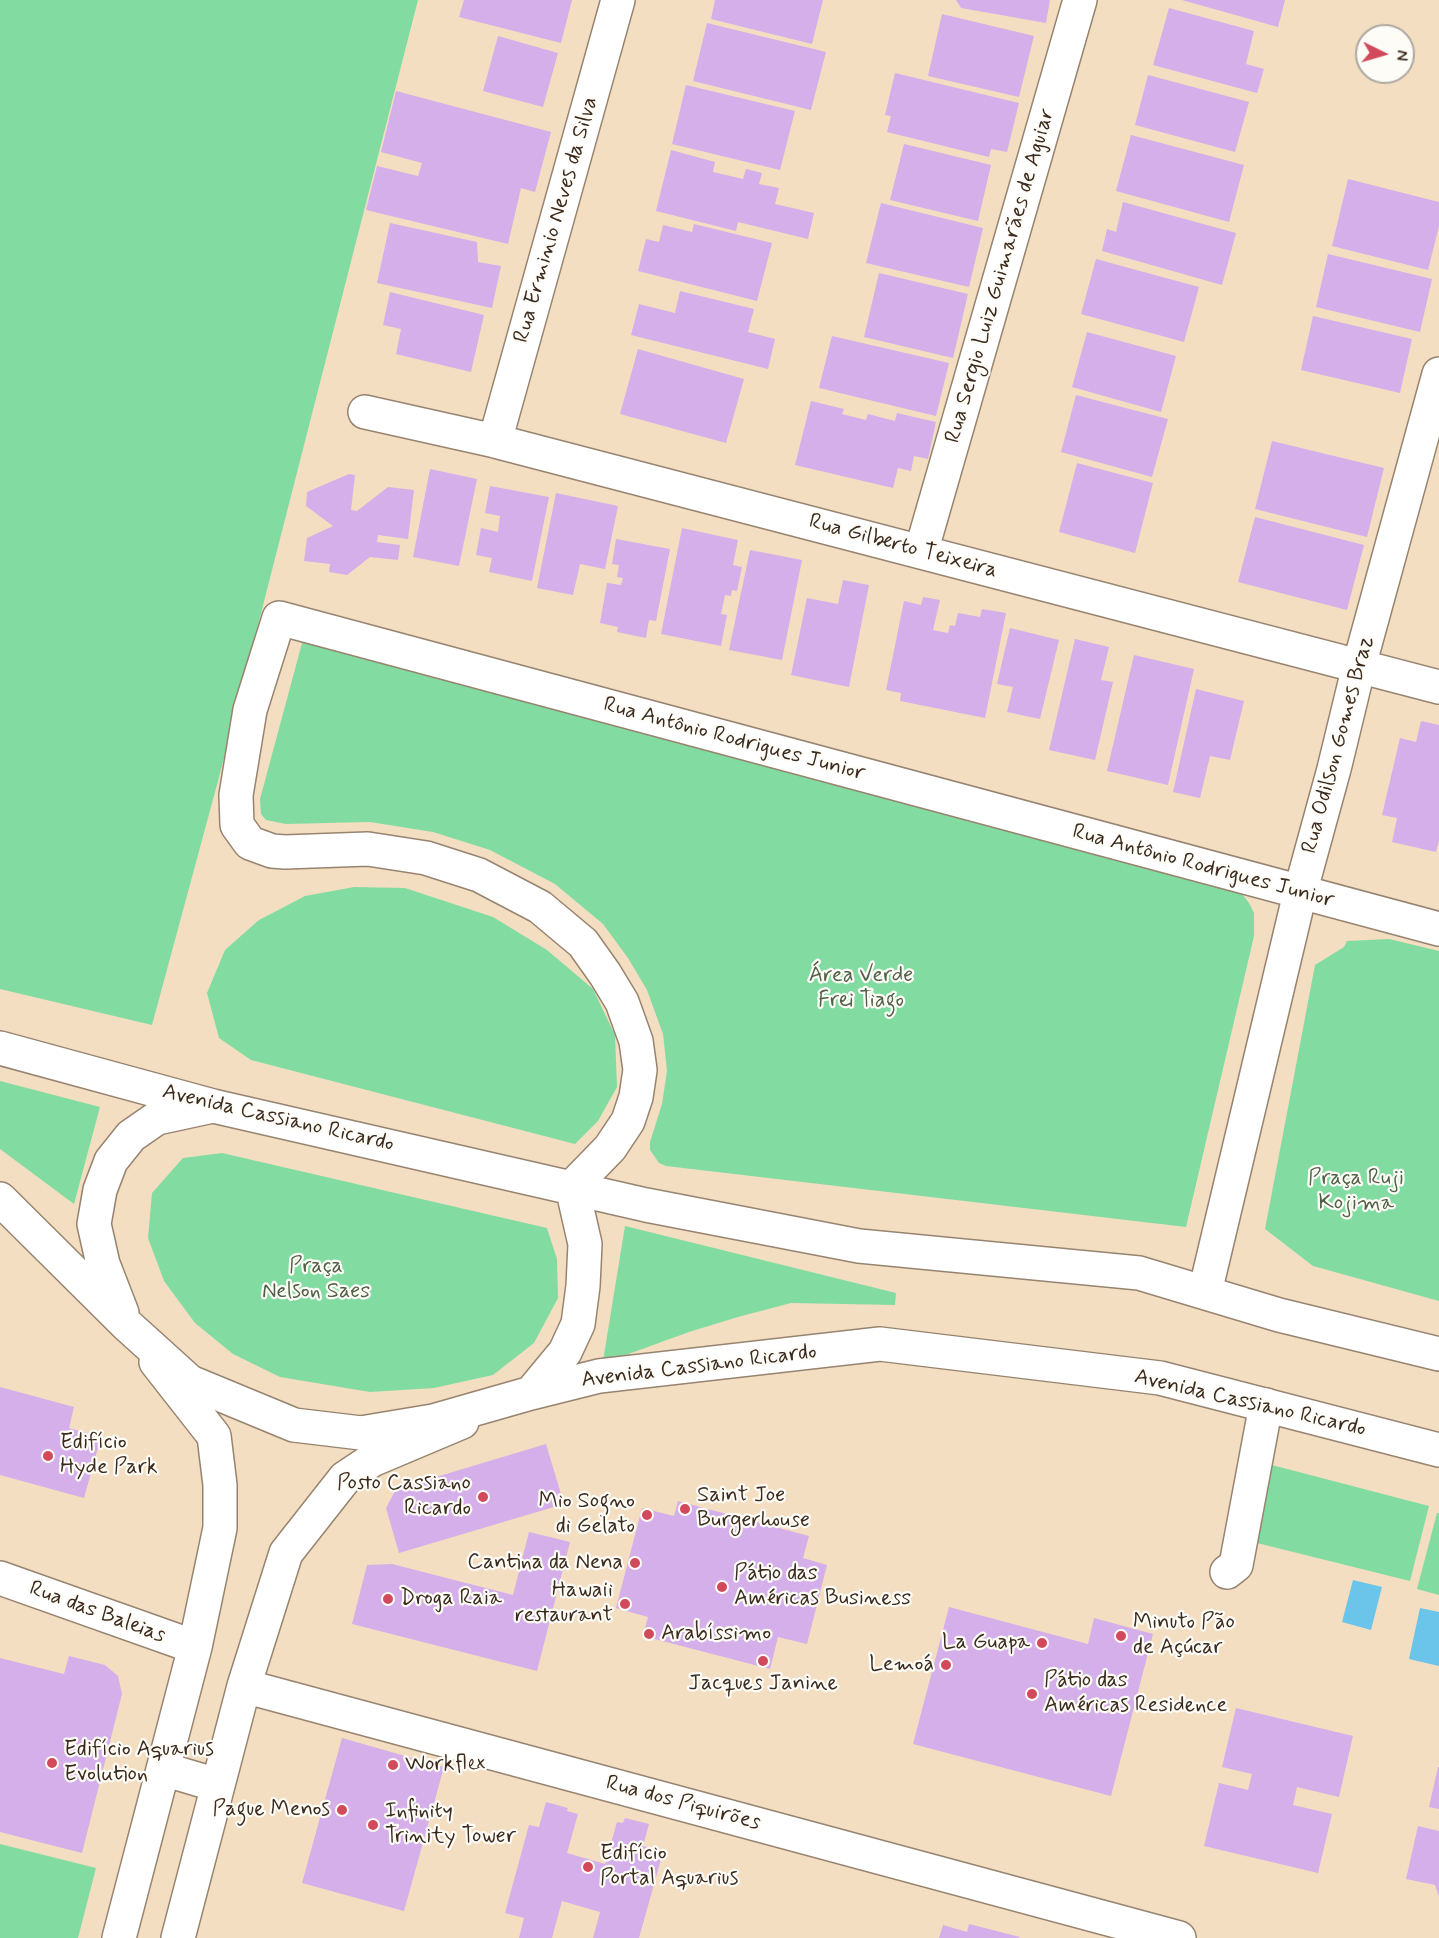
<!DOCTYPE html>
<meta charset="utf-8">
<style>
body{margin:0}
#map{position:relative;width:1439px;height:1938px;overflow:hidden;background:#f3dec2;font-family:Mynerve,sans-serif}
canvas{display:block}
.north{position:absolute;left:1355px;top:24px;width:60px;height:60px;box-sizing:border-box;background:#fdfcf7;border:2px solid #afa8a0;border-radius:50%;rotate:95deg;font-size:16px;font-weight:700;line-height:24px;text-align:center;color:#3b2a1e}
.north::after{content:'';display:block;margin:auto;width:21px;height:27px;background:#d1495b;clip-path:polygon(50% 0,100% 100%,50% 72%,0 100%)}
</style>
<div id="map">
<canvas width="1439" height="1938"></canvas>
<div class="north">N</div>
</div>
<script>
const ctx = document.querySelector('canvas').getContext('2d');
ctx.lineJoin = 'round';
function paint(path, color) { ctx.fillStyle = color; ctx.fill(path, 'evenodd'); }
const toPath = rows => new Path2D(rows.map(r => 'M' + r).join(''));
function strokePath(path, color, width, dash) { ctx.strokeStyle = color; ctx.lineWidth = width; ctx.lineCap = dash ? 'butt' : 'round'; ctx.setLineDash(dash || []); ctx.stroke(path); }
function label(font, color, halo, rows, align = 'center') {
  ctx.font = font + ' Mynerve,sans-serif'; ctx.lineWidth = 4.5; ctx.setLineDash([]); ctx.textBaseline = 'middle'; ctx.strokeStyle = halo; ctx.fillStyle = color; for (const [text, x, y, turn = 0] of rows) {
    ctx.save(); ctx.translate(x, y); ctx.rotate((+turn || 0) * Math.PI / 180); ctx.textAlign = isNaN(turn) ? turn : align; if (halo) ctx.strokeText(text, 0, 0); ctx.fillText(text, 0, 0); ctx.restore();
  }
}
paint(toPath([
 [0,0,418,0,218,781,152,1025,0,989],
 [305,632,1240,891,1249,903,1254,913,1254,936,1186,1227,666,1166,659,1163,650,1150,650,1142,662,1104,667,1071,663,1034,647,990,628,958,603,924,555,884,490,850,433,832,370,822,286,824,266,820,261,814,260,799],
 [354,887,405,888,493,917,547,950,593,989,615,1035,617,1087,598,1121,575,1144,251,1060,219,1038,207,993,225,950,259,920,305,896],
 [1389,939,1439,951,1439,1301,1313,1266,1265,1229,1315,965,1344,947,1347,941],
 [0,1081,100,1107,74,1204,0,1149],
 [222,1153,547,1228,557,1259,558,1298,534,1343,493,1375,434,1388,370,1392,280,1377,233,1354,195,1323,164,1281,148,1238,152,1193,183,1158],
 [625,1226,896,1293,895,1305,791,1303,738,1317,689,1332,612,1360,603,1361],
 [1268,1464,1429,1506,1410,1581,1249,1541],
 [1437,1513,1439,1513,1439,1595,1417,1589],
 [0,1844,96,1868,78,1938,0,1938]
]), '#82dca1');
paint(toPath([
 [1353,1580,1382,1587,1371,1630,1342,1622],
 [1420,1608,1439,1612,1439,1666,1409,1659]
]), '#6bc4e9');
paint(toPath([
 [464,0,572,0,561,43,459,17],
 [715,0,823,0,812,44,711,19],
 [956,0,1050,0,1046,23,961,8],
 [1182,0,1285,0,1278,27],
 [1169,8,1254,31,1246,64,1264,69,1257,93,1153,65],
 [942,14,1034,36,1019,97,928,76],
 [707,23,826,52,811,110,693,81],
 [498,36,558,53,543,107,483,91],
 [895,73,1019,103,1007,152,991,149,989,157,887,132,891,116,885,115],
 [1148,75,1249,102,1235,152,1135,125],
 [686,85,795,111,780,170,672,144],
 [396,91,551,132,535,192,521,188,508,244,366,210,377,166,418,176,422,163,381,152],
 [1131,135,1244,165,1229,222,1116,191],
 [904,144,991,165,978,221,890,200],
 [671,150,715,162,713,172,743,179,746,169,762,173,759,184,779,188,775,204,814,213,808,239,738,222,736,231,656,211],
 [1348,179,1439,202,1439,226,1428,270,1332,246],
 [1123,202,1236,233,1222,285,1102,251,1107,229,1116,232],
 [881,203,983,228,969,287,866,263],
 [390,223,477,242,478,262,501,266,492,308,377,283],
 [694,224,772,243,757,301,638,271,646,239,659,242,663,225,692,232],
 [1328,254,1432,279,1420,332,1316,307],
 [1096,259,1199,287,1184,342,1081,314],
 [879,273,968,294,953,358,864,337],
 [680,291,754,309,748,332,775,339,768,369,631,335,639,304,675,313],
 [390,292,484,315,471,372,396,354,401,329,383,325],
 [1313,316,1412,339,1400,393,1301,370],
 [1087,332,1176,356,1161,412,1072,387],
 [832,336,949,363,936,416,819,388],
 [638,349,744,379,726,443,620,414],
 [1076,395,1168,419,1152,477,1061,452],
 [811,401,844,409,842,414,866,420,868,414,895,421,897,413,936,422,928,459,914,456,911,471,898,468,893,488,795,465],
 [1272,441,1384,468,1367,537,1255,509],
 [1077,463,1153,483,1135,553,1059,532],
 [430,469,477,479,459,566,413,557],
 [349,474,355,475,351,510,357,511,388,487,414,490,408,539,378,535,377,542,400,545,398,560,370,557,347,575,329,572,330,564,304,561,307,538,333,526,306,506,307,492],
 [490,486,549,497,532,581,489,572,492,558,476,555,481,528,498,532,500,516,485,513],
 [556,493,618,506,605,569,580,564,573,595,537,588],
 [1255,517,1364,545,1347,610,1238,582],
 [682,528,738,540,733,565,742,567,737,591,732,590,731,596,725,595,721,614,727,615,721,646,661,634],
 [616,539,670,549,656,621,649,620,646,638,617,632,618,627,600,623,607,583,621,585,623,578,617,577,619,565,612,564],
 [750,550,802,560,782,660,729,650],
 [843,580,869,585,849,687,791,675,807,598,838,604],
 [923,597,940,600,933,630,948,633,950,625,955,626,958,613,980,617,982,609,1006,613,985,718,900,701,901,693,886,690,904,601,921,605],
 [1010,628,1059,640,1040,719,1007,712,1013,687,997,684],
 [1075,639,1109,647,1101,680,1113,682,1095,760,1049,750],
 [1134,655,1194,669,1168,785,1107,771],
 [1196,689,1244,701,1230,760,1210,756,1200,798,1173,792],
 [1421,721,1439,725,1439,840,1436,852,1392,842,1397,818,1382,815,1400,738,1416,742],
 [0,1387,74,1407,69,1428,101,1437,84,1498,0,1475],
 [546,1444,564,1504,399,1553,386,1508,396,1489],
 [678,1501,809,1536,803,1558,827,1565,807,1644,778,1637,770,1669,643,1636,648,1617,616,1608,642,1508,674,1516],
 [529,1532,570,1542,537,1671,352,1624,367,1565,392,1564,513,1595],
 [949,1607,1088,1644,1094,1618,1153,1634,1111,1796,913,1744],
 [69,1656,105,1665,118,1676,122,1694,82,1853,0,1832,0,1658,64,1674],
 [1236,1708,1353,1736,1339,1797,1297,1787,1293,1805,1332,1814,1318,1873,1204,1846,1219,1783,1248,1790,1252,1774,1222,1767],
 [342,1738,444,1767,404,1911,302,1883],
 [1438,1767,1439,1767,1439,1809,1429,1807],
 [546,1802,568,1808,567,1811,578,1814,567,1853,605,1864,617,1822,623,1823,625,1818,649,1824,643,1846,663,1852,639,1938,593,1938,600,1912,562,1901,552,1938,519,1938,524,1918,505,1913,529,1825,539,1827],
 [1418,1826,1439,1831,1439,1897,1435,1885,1406,1879],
 [969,1924,1020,1937,1019,1938,939,1938,943,1925,967,1932]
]), '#d4afe9');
const minor = toPath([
 [365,412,495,441,1439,687],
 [495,441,618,0],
 [921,552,1080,0],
 [572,1187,610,1148,628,1121,636,1097,640,1070,636,1041,622,1002,605,974,583,943,540,907,479,875,426,858,368,849,285,852,272,851,250,843,237,825,236,795,250,710,279,618,1439,929],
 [1205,1292,1300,893,1334,769,1359,666,1439,374],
 [1227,1572,1236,1565,1266,1405],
 [0,1578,195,1647],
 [244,1686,1179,1938],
 [163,1769,217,1785],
 [119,1938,195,1647,220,1528,220,1485,214,1436,156,1362],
 [178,1938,244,1686,286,1553,345,1478,372,1460,462,1422]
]);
const major = toPath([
 [0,1048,213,1106,646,1205,859,1246,1139,1273,1279,1315,1439,1354],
 [0,1199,127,1325,190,1382,294,1425,361,1433,433,1421,531,1393,599,1376,880,1344,1160,1378,1439,1450],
 [122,1313,103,1264,94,1224,100,1190,111,1161,131,1136,157,1118,208,1107],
 [531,1393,565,1352,578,1324,583,1286,585,1244,572,1187]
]);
strokePath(minor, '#978470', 36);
strokePath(major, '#978470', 36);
strokePath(minor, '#fff', 33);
strokePath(major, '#fff', 33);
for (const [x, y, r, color] of [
 [48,1456,6,"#d1495b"],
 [483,1497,6,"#d1495b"],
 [685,1509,6,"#d1495b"],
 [647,1515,6,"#d1495b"],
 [635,1563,6,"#d1495b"],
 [722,1587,6,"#d1495b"],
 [388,1599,6,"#d1495b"],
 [625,1604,6,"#d1495b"],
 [649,1634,6,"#d1495b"],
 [1121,1636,6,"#d1495b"],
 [1042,1643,6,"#d1495b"],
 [763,1661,6,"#d1495b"],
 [946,1665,6,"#d1495b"],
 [1032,1694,6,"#d1495b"],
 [52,1763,6,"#d1495b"],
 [393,1765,6,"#d1495b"],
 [342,1810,6,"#d1495b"],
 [373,1825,6,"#d1495b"],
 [588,1867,6,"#d1495b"]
]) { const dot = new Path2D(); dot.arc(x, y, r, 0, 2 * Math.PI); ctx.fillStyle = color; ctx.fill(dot); strokePath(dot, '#fdfcf7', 2); }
label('22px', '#3b2a1e', '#fdfcf7', [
 ["Rua Erminio Neves da Silva",557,220,-74],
 ["Rua Sergio Luiz Guimarães de Aguiar",1001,276,-74],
 ["Rua Gilberto Teixeira",903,547,15],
 ["Rua Antônio Rodrigues Junior",734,740,15],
 ["Rua Odilson Gomes Braz",1339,745,-75],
 ["Rua Antônio Rodrigues Junior",1203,867,15],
 ["Avenida Cassiano Ricardo",278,1119,13],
 ["Avenida Cassiano Ricardo",699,1367,-7],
 ["Avenida Cassiano Ricardo",1250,1404,13],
 ["Rua das Baleias",97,1613,20],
 ["Rua dos Piquirões",683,1804,15]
]);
label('22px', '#505f45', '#fdfcf7', [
 ["Área Verde",861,976],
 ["Frei Tiago",861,1001],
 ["Praça Ruji",1356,1179],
 ["Kojima",1356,1204],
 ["Praça",316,1267],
 ["Nelson Saes",316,1292]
]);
label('22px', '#3b2a1e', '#fdfcf7', [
 ["Edifício",60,1443],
 ["Hyde Park",60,1468],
 ["Posto Cassiano",471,1484,"right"],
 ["Ricardo",471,1509,"right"],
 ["Saint Joe",697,1496],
 ["Burgerhouse",697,1521],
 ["Mio Sogno",635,1502,"right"],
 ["di Gelato",635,1527,"right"],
 ["Cantina da Nena",623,1563,"right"],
 ["Pátio das",734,1574],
 ["Américas Business",734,1599],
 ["Hawaii",613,1591,"right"],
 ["restaurant",613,1616,"right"],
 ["Droga Raia",400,1599],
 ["Minuto Pão",1133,1623],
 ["de Açúcar",1133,1648],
 ["Arabíssimo",661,1634],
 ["La Guapa",1030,1643,"right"],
 ["Lemoá",934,1665,"right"],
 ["Pátio das",1044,1681],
 ["Américas Residence",1044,1706],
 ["Jacques Janine",763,1684,"center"],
 ["Edifício Aquarius",64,1750],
 ["Evolution",64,1775],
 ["Workflex",405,1765],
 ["Pague Menos",330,1810,"right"],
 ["Infinity",385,1812],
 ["Trinity Tower",385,1837],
 ["Edifício",600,1854],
 ["Portal Aquarius",600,1879]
], 'left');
</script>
